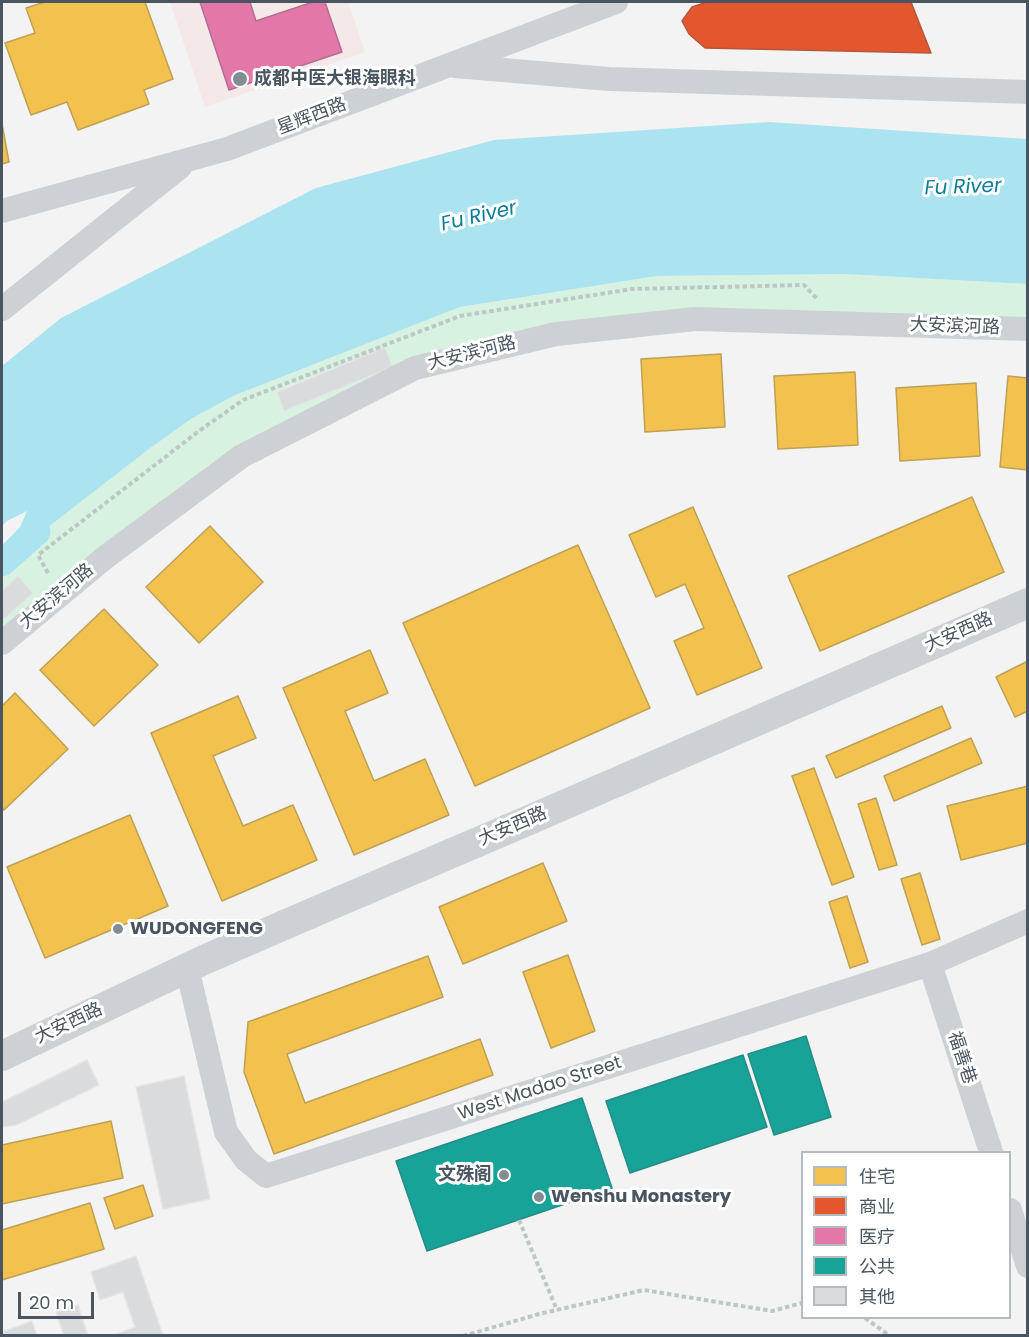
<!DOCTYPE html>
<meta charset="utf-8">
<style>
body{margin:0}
#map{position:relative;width:1029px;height:1337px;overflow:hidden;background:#f3f3f3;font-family:Poppins,"Noto Sans SC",sans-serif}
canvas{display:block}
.frame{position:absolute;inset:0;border:3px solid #495560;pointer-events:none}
.legend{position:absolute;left:801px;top:1151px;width:210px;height:168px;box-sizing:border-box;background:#fff;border:2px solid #b6bbbf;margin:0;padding:8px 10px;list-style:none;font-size:18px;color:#495560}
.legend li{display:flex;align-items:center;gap:12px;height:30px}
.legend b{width:30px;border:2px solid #b6bbbf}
.scale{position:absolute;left:18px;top:1292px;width:76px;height:27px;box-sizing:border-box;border:3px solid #495560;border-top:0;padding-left:8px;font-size:18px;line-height:21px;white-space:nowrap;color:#495560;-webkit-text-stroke:4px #fff;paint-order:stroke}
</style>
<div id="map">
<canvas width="1029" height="1337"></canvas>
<div class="frame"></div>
<ul class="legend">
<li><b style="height:16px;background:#f2c14e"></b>住宅</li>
<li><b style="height:16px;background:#e4572e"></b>商业</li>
<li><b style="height:16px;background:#e377a8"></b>医疗</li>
<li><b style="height:16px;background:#17a398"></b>公共</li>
<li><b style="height:16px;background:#dadbdc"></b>其他</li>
</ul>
<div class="scale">20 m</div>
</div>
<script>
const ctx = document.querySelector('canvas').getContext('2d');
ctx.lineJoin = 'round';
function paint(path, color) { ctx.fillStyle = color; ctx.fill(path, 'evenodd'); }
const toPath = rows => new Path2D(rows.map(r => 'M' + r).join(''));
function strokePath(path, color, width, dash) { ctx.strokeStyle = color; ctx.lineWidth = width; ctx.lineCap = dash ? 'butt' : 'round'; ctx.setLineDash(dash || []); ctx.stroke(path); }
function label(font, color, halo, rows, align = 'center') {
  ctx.font = font + ' Poppins,"Noto Sans SC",sans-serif'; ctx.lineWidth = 6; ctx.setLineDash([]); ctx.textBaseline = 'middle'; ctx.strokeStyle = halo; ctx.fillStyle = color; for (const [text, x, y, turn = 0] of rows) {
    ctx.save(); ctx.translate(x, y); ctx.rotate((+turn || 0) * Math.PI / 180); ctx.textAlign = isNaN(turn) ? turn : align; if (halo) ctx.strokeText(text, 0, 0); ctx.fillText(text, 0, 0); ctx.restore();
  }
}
paint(toPath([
 [170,2,348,2,365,52,205,107]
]), '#f4e8e8');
paint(toPath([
 [845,274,1027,284,1027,319,550,328,266,433,2,633,2,571,47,528,149,449,191,419,233,396,460,307,657,276]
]), '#d8f2e1');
paint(toPath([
 [769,122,1027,139,1027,284,845,274,657,276,460,307,233,396,191,419,149,449,47,528,13,560,2,546,20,527,27,511,7,521,2,526,2,366,61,318,316,188,494,140]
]), '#ace3f0');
const homes = toPath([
 [45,2,145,2,173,79,144,90,149,104,78,130,67,102,31,115,5,43,35,33,26,8,45,2],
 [2,124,9,162,2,164,2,124],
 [721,354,725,427,645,432,641,359,721,354],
 [855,372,858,445,778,449,774,376,855,372],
 [1008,376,1028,378,1028,470,1000,467,1008,376],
 [976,383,980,456,900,461,896,388,976,383],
 [972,497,1004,572,820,651,788,576,972,497],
 [693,507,762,668,697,695,674,641,704,628,685,584,656,597,629,535,693,507],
 [210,526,263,582,199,643,146,587,210,526],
 [578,545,650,708,475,786,403,623,578,545],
 [104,609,158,665,94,726,40,670,104,609],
 [370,650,388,693,345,711,374,781,425,759,449,815,354,855,283,688,370,650],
 [1028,661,1028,711,1015,717,996,677,1028,661],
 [15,693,68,749,4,810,2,807,2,706,15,693],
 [238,696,256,738,213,756,243,826,293,805,317,860,222,901,151,733,238,696],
 [942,706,951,728,836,778,826,756,942,706],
 [971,738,982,763,894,801,884,776,971,738],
 [814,768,854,877,832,885,792,776,814,768],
 [1028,786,1028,843,961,860,947,806,1028,786],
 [876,798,897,865,879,870,858,804,876,798],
 [130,815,168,906,45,958,7,867,130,815],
 [543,863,567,921,463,964,439,907,543,863],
 [920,873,940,939,922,945,901,879,920,873],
 [847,896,868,962,850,968,829,902,847,896],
 [568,955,595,1031,551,1048,523,972,568,955],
 [428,956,443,997,287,1054,305,1103,480,1039,493,1075,274,1154,244,1072,248,1022,428,956],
 [111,1121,123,1178,2,1204,2,1145,111,1121],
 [143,1185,153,1216,115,1229,104,1198,143,1185],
 [90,1203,104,1249,2,1280,2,1230,90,1203]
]);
paint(homes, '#f2c14e');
strokePath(homes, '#bfa153', 1.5);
const shops = toPath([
 [707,2,911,2,931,53,705,48,689,34,682,21,692,7,707,2]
]);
paint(shops, '#e4572e');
strokePath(shops, '#b6563d', 1.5);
const health = toPath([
 [200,2,250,2,256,21,313,2,325,2,342,52,229,90,200,2]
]);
paint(health, '#e377a8');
strokePath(health, '#b56d92', 1.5);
const public = toPath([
 [806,1036,831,1117,774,1135,748,1054,806,1036],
 [743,1055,767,1127,630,1173,606,1101,743,1055],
 [582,1098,612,1188,427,1251,396,1161,582,1098]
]);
paint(public, '#17a398');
strokePath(public, '#268c87', 1.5);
strokePath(toPath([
 [2,563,37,532]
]), '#ace3f0', 27);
const building = toPath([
 [385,347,393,367,284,411,277,392,385,347],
 [18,576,33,593,2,621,2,591,18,576],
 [87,1060,99,1085,16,1125,2,1127,2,1102,87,1060],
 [184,1076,210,1199,163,1209,136,1087,184,1076],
 [136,1256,163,1336,112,1336,135,1327,123,1292,100,1300,91,1272,136,1256],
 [78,1305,88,1336,64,1336,56,1312,78,1305],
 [32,1321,37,1336,3,1336,2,1332,32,1321]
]);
paint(building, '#dadbdc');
strokePath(building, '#e4e5e6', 1.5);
strokePath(toPath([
 [48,573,38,555,199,431,243,400,460,316,632,289,804,285,817,299],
 [519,1220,557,1310],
 [865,1318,890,1336],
 [463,1336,539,1314,644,1290,772,1311,802,1303]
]), '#bbc8c3', 4, [4.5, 3]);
strokePath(toPath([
 [455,66,609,79,1028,92],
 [2,211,227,149,616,2],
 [2,309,180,167],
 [2,643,107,556,242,456,415,368,556,334,695,319,1028,329],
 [930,964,991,1152],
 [187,968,226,1132,246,1160,266,1176,930,964,1028,921],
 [1010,1210,1028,1266]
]), '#ced1d3', 24);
strokePath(toPath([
 [2,1056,206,959,312,913,527,821,1028,603]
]), '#ced1d3', 30);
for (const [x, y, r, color] of [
 [240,79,8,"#848c93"],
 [118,929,6,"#848c93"],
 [504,1175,6,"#848c93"],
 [539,1197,6,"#848c93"]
]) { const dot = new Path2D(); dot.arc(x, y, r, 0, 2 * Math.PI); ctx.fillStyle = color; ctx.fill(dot); strokePath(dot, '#fff', 2); }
label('bold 18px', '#495560', '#fff', [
 ["成都中医大银海眼科",254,79],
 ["WUDONGFENG",130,929],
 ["文殊阁",492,1175,"right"],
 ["Wenshu Monastery",551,1197]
], 'left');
label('18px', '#495560', '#fff', [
 ["星辉西路",312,117,-21],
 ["大安滨河路",955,327,2],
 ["大安滨河路",472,354,-14],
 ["大安滨河路",57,597,-40],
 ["大安西路",959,633,-24],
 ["大安西路",513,827,-23],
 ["大安西路",69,1024,-25],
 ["福善巷",961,1058,72],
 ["West Madao Street",540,1089,-18]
]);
label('italic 20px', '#0c7e99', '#fff', [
 ["Fu River",963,188,-2],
 ["Fu River",479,217,-13]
]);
</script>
